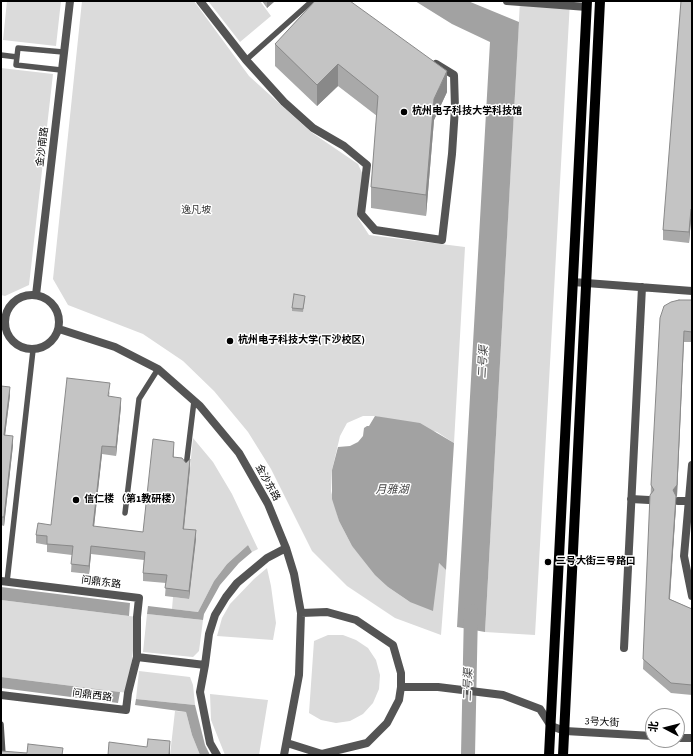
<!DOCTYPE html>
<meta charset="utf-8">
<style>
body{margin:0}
#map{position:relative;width:693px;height:756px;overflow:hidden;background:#fff;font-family:"Source Sans 3","Noto Sans SC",sans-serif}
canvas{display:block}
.frame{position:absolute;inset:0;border:2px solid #000;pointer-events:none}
.north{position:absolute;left:645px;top:708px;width:40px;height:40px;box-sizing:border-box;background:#fff;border:1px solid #999;border-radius:50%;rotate:277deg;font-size:11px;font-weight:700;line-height:16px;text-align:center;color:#000}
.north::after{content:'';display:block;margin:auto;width:14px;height:18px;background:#000;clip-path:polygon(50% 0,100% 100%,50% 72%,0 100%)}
</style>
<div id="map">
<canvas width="693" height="756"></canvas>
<div class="frame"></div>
<div class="north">北</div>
</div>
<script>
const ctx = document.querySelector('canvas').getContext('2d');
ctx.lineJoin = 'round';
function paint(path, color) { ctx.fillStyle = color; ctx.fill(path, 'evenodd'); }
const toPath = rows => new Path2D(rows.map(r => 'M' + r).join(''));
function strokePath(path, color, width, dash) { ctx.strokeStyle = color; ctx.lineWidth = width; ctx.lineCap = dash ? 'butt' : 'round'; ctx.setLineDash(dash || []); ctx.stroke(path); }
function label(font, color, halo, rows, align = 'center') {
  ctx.font = font + ' "Source Sans 3","Noto Sans SC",sans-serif'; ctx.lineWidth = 3; ctx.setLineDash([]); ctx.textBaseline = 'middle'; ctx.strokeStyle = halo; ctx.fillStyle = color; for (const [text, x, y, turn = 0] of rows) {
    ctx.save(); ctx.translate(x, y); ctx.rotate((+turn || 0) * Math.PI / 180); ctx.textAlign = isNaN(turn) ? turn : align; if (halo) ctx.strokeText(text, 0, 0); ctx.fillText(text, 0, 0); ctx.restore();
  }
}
paint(toPath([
 [7,1,61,1,56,46,3,40],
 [82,1,194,1,249,76,311,132,358,164,363,175,358,218,369,235,465,247,454,443,437,432,375,416,363,416,347,423,340,436,332,470,331,491,339,521,352,546,388,587,410,602,439,563,446,570,441,635,395,618,347,586,312,551,271,469,248,432,214,391,183,361,143,334,68,305,53,279],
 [208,1,260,1,271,16,240,42],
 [520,1,570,1,535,635,485,632],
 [1,68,53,74,29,285,5,296,1,295],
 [193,438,213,462,232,494,258,549,252,552,248,545,227,564,214,581,198,612,172,609,173,597,189,599,196,539,183,537],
 [267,568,271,586,276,623,273,640,217,636,222,618,230,604,254,579],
 [1,600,137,617,128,693,1,677],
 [147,614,203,620,199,651,193,657,143,652],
 [328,635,343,635,356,640,368,648,376,660,380,675,379,689,373,703,363,714,350,721,336,723,321,720,309,713,314,641],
 [139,671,190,677,193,685,195,705,136,699],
 [210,694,268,700,259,755,225,755,211,720],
 [175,711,186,712,192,735,200,755,170,755]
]), '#dbdbdb');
paint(toPath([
 [415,1,468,1,519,22,485,632,457,627,490,42,452,24],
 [375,416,420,423,454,443,446,570,439,563,433,611,410,602,388,587,375,575,352,546,339,521,332,499,332,470,338,447,350,446,358,442,363,436,364,428,367,426,369,426],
 [248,545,252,552,239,563,220,585,204,614,203,620,147,614,148,606,198,612,214,581,227,564],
 [1,587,130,603,129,616,1,600],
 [1,677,120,692,118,703,1,688],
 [136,699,195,705,205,745,210,755,200,755,192,735,186,712,135,705]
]), '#a2a2a2');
strokePath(toPath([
 [468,755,471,611]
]), '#a2a2a2', 14);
strokePath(toPath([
 [1,55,17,57],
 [246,60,312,1],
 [61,70,16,65,18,48,63,52],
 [186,467,194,401],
 [125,513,139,399,158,369],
 [7,582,33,350],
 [1,724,3,755]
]), '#545454', 5.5);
strokePath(toPath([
 [200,1,246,60,284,102,313,128,344,146,367,165,361,214,375,230,442,240,452,154,455,108,454,75,436,64],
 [507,1,587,7],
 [573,282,692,291],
 '5 322a27 27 0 1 1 54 0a27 27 0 1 1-54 0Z',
 [36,295,70,1],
 [59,329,115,347,158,369,200,406,239,453,268,504,286,548,294,574,301,613,299,675,284,755],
 [692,465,684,556,692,596],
 [631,499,649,500],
 [678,501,688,501],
 [1,581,139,598,137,617,137,657,128,693,126,710,1,695],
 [624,648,642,287],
 [137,657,205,665,209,634,215,615,226,597,237,583,267,558,286,548],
 [205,665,200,692,210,743,217,755],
 [401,687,438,687,503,695,540,709,551,726],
 [287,743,322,754,367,743,387,723,399,700,401,687,401,673,393,645,356,620,327,612,301,613]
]), '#545454', 8);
strokePath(toPath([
 [551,726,565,731,653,736],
 [677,738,692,738]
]), '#545454', 8);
strokePath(toPath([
 [549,755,587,1],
 [563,755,600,1]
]), '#000', 10);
paint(toPath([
 [262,1,275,1,267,8],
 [692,1,692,219,691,219,689,243,663,240,663,230],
 [275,44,447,92,434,120,426,216,371,208,371,187,377,116,338,86,317,106,275,66],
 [305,298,303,312,292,311,292,308],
 [679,300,692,300,692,342,684,342,677,496,676,497,676,506,670,599,692,609,692,695,671,693,643,669,651,485],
 [1,386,10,395,5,435,13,445,4,526,1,525],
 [110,391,109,396,121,406,116,456,102,454,94,527,143,532,174,450,173,457,190,468,184,529,196,539,189,599,165,596,166,583,143,581,143,573,144,560,91,554,89,574,71,572,72,555,47,552,47,545,36,543,36,535,51,525]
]), '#a9a9a9');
paint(toPath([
 [267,1,275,1,267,8],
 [338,64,338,86,317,106,317,85],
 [447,71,447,92,434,120,426,216,426,195,434,99],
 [691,209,691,219,689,243,689,232],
 [684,331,677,496,676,497,676,506,669,609,673,490],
 [10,387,10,395,4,444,4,435],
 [121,398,121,406,116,456,116,447],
 [13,436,13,445,4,526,4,517],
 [174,442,174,450,173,466,173,457],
 [102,446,102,454,93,535,93,526],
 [190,459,190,468,183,537,183,529],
 [196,530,196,539,189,599,189,591],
 [91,546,91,554,89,574,89,566],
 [170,741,170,755,169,755]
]), '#898989');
const building = toPath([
 [315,1,350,1,447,71,434,99,426,195,371,187,378,96,338,64,317,85,275,44,315,1],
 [681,1,692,1,692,209,691,209,689,232,663,230,681,1],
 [294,294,305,296,303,309,292,308,294,294],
 [679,300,692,300,692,332,684,331,677,485,673,490,676,496,669,599,692,609,692,685,671,683,643,659,650,495,654,490,651,485,660,318,664,306,671,302,679,300],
 [67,378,110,383,108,396,121,398,116,447,102,446,93,526,143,532,153,439,174,442,173,457,182,458,186,463,190,459,183,529,196,530,189,591,165,588,167,575,143,573,145,552,91,546,89,566,71,564,73,546,47,544,47,536,36,535,38,523,51,525,67,378],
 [1,386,10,387,4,435,13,436,4,517,1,517,1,386],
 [148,739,170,741,169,755,108,755,109,742,147,747,148,739],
 [28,744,63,748,62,755,1,755,1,751,27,753,28,744]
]);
paint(building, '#c4c4c4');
strokePath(building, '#898989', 1);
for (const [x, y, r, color] of [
 [404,112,4,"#000"],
 [230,341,4,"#000"],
 [76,500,4,"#000"],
 [548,562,4,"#000"]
]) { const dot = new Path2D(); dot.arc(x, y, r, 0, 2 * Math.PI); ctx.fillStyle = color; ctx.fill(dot); strokePath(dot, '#fff', 1.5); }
label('bold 10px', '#000', '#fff', [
 ["杭州电子科技大学科技馆",412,112],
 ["杭州电子科技大学(下沙校区)",238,341],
 ["信仁楼 （第1教研楼）",84,500],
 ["二号大街三号路口",556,562]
], 'left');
label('10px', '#000', '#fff', [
 ["金沙南路",43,147,-83],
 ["金沙东路",267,483,61],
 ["问鼎东路",101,583,7],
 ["问鼎西路",92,696,7],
 ["3号大街",602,723,3]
]);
label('10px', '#323232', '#fff', [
 ["逸凡坡",196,211]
]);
label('italic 11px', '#434343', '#fff', [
 ["二号渠",484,362,-87],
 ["月雅湖",392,491],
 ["二号渠",469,685,-88]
]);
</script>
